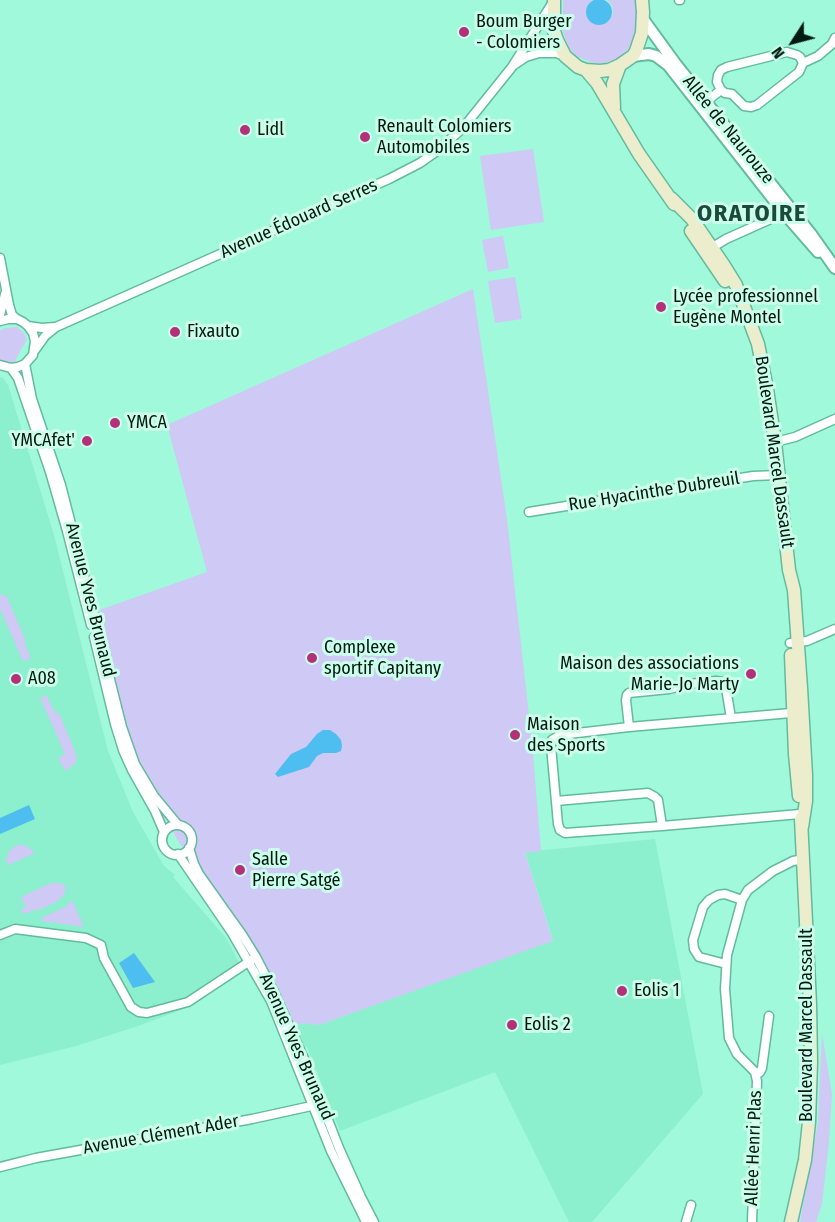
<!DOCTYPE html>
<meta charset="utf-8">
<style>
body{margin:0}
#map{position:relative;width:835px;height:1222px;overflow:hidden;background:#a0f9da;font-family:"Fira Sans Condensed",sans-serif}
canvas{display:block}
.north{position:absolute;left:763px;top:12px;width:60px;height:60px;-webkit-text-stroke:4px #cbfeeb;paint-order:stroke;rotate:234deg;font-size:16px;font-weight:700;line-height:24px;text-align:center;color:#001911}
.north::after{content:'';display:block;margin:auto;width:21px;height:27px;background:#001911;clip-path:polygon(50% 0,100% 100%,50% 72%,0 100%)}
</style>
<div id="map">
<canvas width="835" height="1222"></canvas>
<div class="north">N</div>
</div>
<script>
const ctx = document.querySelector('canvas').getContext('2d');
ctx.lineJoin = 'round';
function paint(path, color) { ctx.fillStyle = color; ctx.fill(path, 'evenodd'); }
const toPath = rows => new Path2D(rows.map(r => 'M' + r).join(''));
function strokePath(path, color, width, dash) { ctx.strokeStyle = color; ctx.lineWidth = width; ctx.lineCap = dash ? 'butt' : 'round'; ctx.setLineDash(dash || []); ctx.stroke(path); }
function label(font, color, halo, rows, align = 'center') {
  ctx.font = font + ' "Fira Sans Condensed",sans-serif'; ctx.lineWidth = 6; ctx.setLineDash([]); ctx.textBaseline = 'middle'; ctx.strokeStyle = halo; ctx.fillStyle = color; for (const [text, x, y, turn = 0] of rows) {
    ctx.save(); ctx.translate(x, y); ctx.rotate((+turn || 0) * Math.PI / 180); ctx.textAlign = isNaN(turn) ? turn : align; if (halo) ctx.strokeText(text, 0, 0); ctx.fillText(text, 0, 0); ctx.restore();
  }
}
paint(toPath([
 [0,377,3,378,8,385,54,535,108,751,133,812,164,866,175,875,173,877,227,939,242,968,194,1005,138,1026,76,1046,0,1065],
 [655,839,703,1094,592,1222,569,1222,495,1072,340,1131,307,1047,304,1047,295,1026,304,1023,319,1025,553,940,525,852]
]), '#8cefce');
paint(toPath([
 [563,0,592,0,587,6,586,15,600,25,608,22,613,14,612,5,607,0,636,0,636,31,630,47,619,58,604,63,593,63,576,56,569,48,563,32],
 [533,149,544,222,491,230,480,156],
 [503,236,509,268,488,272,482,240],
 [515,277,522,319,495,323,488,281],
 [473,289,507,519,532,742,541,851,525,853,553,941,319,1025,304,1023,295,1026,285,1016,273,990,177,839,133,767,91,613,207,572,167,425],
 [17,327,24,333,27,340,21,349,15,362,12,363,8,361,6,363,0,361,0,331,5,328],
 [0,594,7,597,25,639,25,644,31,658,23,661,0,609],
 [46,695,55,712,60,715,76,754,77,759,75,763,72,766,65,771,58,758,65,754,40,698],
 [17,845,22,845,28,847,35,853,8,865,6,859,9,851],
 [51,883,60,883,64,885,66,888,64,895,58,901,37,911,36,909,25,914,20,910,26,907,21,897],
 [72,900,84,927,42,921,41,918,65,907],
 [822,1033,832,1094,829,1142,822,1204,816,1222,800,1222,818,1122]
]), '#cfc9f5');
paint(toPath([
 '586 12a13 13 0 1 1 26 0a13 13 0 1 1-26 0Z',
 [323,730,330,730,336,734,341,740,342,746,341,751,336,753,323,753,317,756,309,767,278,777,275,774,291,754,306,747,317,734],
 [29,805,35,819,0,834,0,818],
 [134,953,155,982,133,988,119,963]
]), '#4ebef0');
const minor = toPath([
 [679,0,680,0],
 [530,38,548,52],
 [514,65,526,57,539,53,556,53,565,56],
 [721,90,717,82,718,75,721,70,727,67,787,52,797,55,800,57,803,63],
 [703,104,721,90,725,93,732,94,744,106,751,107,757,105,799,72,803,63,818,56,832,44,835,38],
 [708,250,726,239,784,213,788,213],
 [0,258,9,305,12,315,17,319],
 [0,315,5,294],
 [0,321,8,319,17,319,23,322,28,326,33,333,35,341,33,355,25,364,18,367,11,368,0,365],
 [28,326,42,328,55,327],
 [35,350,45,336,56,327,389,179,420,163,437,151,463,128,512,67,553,2],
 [25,364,32,399,61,485,70,520,122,727,135,764,154,796,178,825],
 [11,368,18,378,50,472,67,531,91,625],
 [775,442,795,437,835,419],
 [529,512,753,476,779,475],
 [94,637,115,724,123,750,132,770,155,811,164,832],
 [790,643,807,641,835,629],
 [796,715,791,713,629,727,560,735,552,740,551,746,558,824,560,830,565,833,662,826,800,814],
 [629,727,626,700,627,695,629,693,669,689,690,684,716,681,722,682,726,688,731,718],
 [556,801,648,793,655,797,658,800,662,826],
 '162 840a15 15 0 1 1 30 0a15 15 0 1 1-30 0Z',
 [189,848,194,864,199,874,243,936,256,957,273,990,305,1061,339,1148,361,1197,374,1222],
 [178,854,232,933,271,1001,331,1151,366,1222],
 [0,935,15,929,86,938,101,945,104,958,131,1007,139,1012,147,1013,188,1002,253,959],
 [726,964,699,957,694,949,693,940,703,907,709,900,718,895,725,894,742,900],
 [756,1075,760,1072,762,1068,769,1016],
 [0,1167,36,1158,252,1119,316,1105],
 [686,1222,691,1205],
 [752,1222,757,1081,755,1072,737,1054,729,1038,725,989,727,955,742,900,748,890,773,871,793,861,804,859]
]);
const tertiary = toPath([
 [643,19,675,63,811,234,835,268],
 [633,56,649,54,656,56,668,65,784,213,818,252]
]);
const secondary = toPath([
 [554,0,554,31,557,40,565,56,578,67,586,70,600,71,609,70,620,65,633,56,636,51,642,33,643,12,642,0],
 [586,70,597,83,639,154,674,204],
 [614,108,613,84,620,65],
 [671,198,692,219,723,264,736,285,758,344,767,389,775,442,789,570,794,590,801,688,806,775,806,801,802,827],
 [691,231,725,281],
 [791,655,795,754,799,796],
 [791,1222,805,1160,809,1122,811,1062,810,1004,801,819]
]);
strokePath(minor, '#63bb9f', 11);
strokePath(tertiary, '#63bb9f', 14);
strokePath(secondary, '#63bb9f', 15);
strokePath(minor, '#fff', 8);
strokePath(tertiary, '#fff', 10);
strokePath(secondary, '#ecedcc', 12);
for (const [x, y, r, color] of [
 [464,32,6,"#b4317a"],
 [245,130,6,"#b4317a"],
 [365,137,6,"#b4317a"],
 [661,307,6,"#b4317a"],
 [175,332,6,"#b4317a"],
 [115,423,6,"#b4317a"],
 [87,441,6,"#b4317a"],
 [312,658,6,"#b4317a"],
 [751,674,6,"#b4317a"],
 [16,679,6,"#b4317a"],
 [515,735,6,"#b4317a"],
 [240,870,6,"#b4317a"],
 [622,991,6,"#b4317a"],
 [512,1025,6,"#b4317a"]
]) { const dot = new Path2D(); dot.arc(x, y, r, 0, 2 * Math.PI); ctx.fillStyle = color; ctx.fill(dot); strokePath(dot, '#cbfeeb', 2); }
label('18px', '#001911', '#cbfeeb', [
 ["Boum Burger",476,22],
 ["- Colomiers",476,43],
 ["Renault Colomiers",377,127],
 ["Automobiles",377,148],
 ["Lidl",257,130],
 ["Lycée professionnel",673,297],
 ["Eugène Montel",673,318],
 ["Fixauto",187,332],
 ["YMCA",127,423],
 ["YMCAfet'",75,441,"right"],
 ["Complexe",324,648],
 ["sportif Capitany",324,669],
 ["Maison des associations",739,664,"right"],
 ["Marie-Jo Marty",739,685,"right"],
 ["A08",28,679],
 ["Maison",527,725],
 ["des Sports",527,746],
 ["Salle",252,860],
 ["Pierre Satgé",252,881],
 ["Eolis 1",634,991],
 ["Eolis 2",524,1025]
], 'left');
label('18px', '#001911', '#cbfeeb', [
 ["Allée de Naurouze",728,130,51],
 ["Avenue Édouard Serres",299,219,-24],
 ["Boulevard Marcel Dassault",774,452,82],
 ["Rue Hyacinthe Dubreuil",654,492,-9],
 ["Avenue Yves Brunaud",90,600,76],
 ["Boulevard Marcel Dassault",807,1025,-90],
 ["Avenue Yves Brunaud",296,1047,66],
 ["Avenue Clément Ader",161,1135,-10],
 ["Allée Henri Plas",754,1148,-88]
]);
ctx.letterSpacing = '1.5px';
label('bold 24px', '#1b4a3c', '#cbfeeb', [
 ["ORATOIRE",752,214]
]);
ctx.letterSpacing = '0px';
</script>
